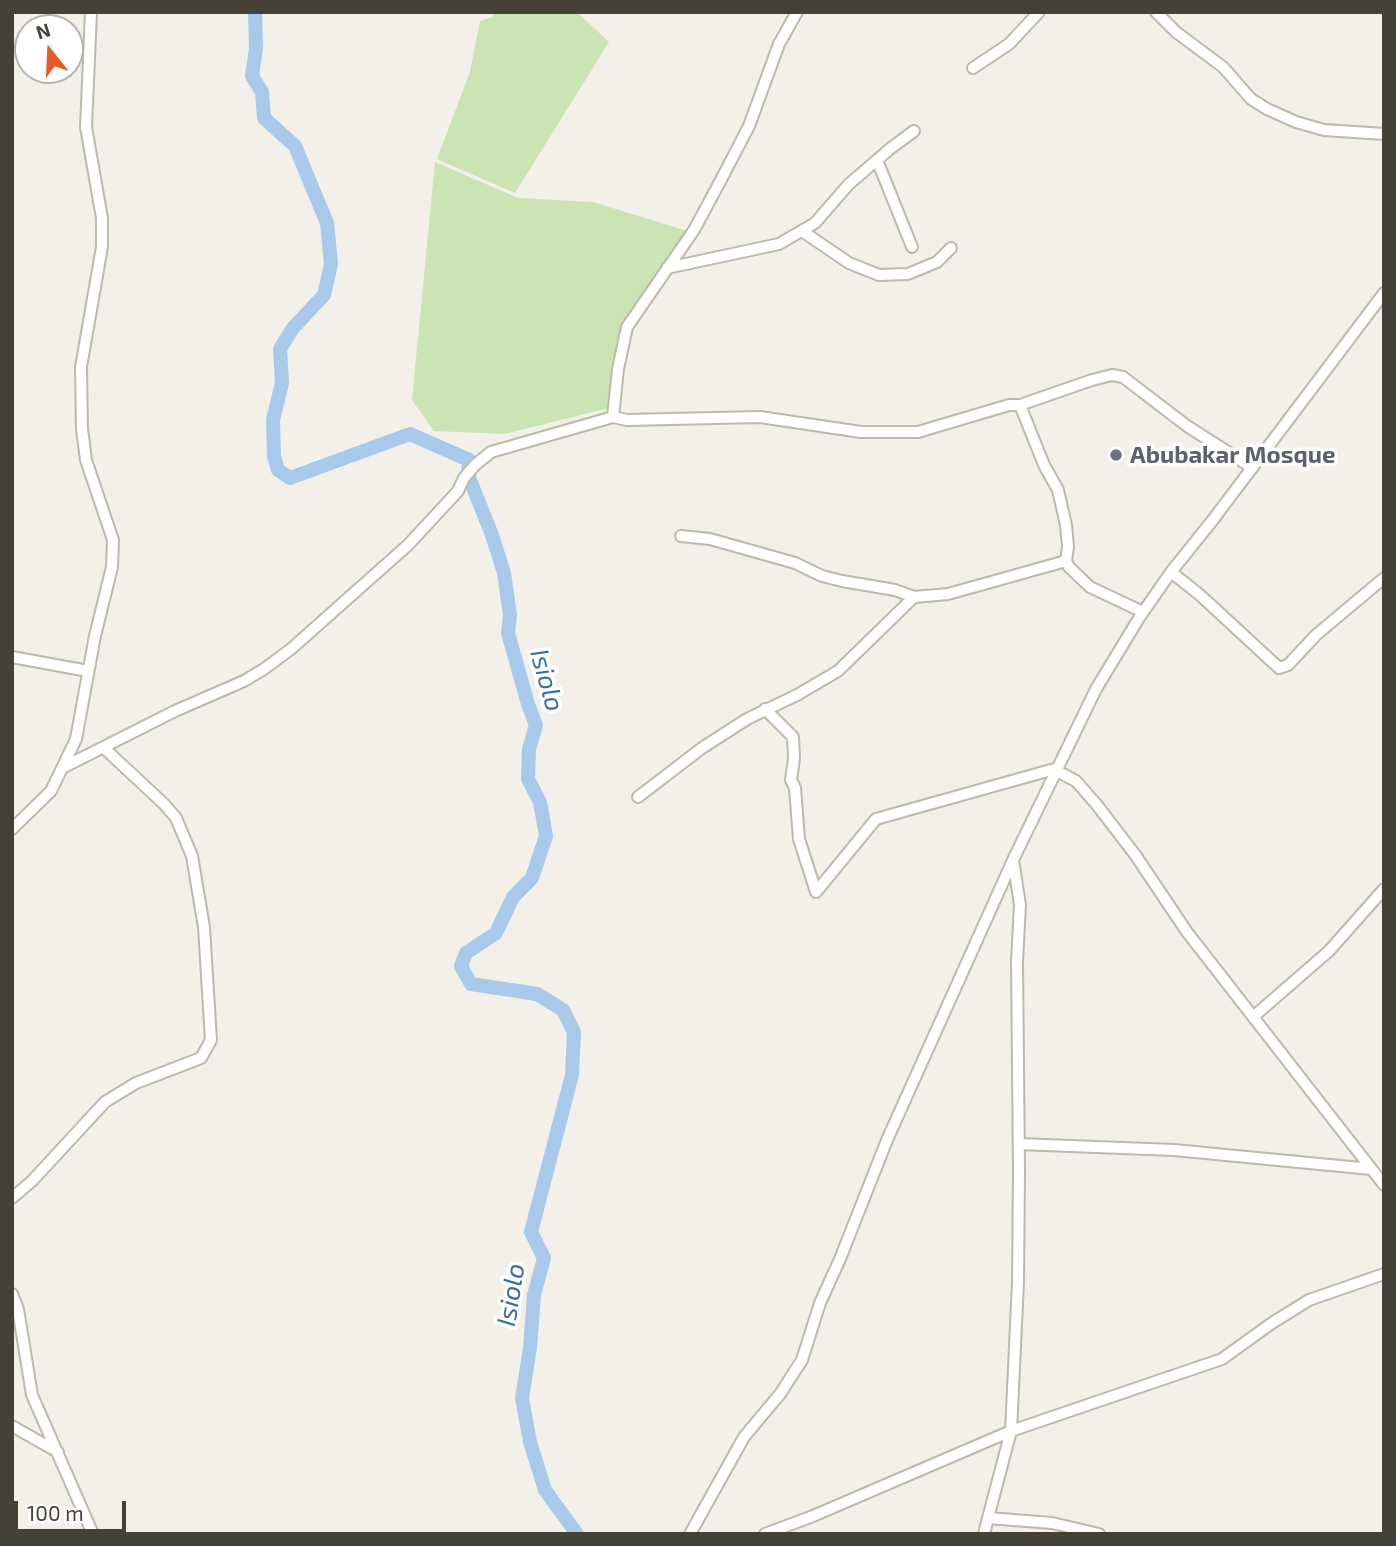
<!DOCTYPE html>
<style>
body{margin:0}
#map{position:relative;width:1396px;height:1546px;overflow:hidden;background:#f2f0e8;font-family:"Exo 2",sans-serif}
canvas{display:block}
.frame{position:absolute;inset:0;border:14px solid #454137;pointer-events:none}
.north{position:absolute;left:14px;top:14px;width:70px;height:70px;box-sizing:border-box;background:#fff;border:2px solid #b5b3af;border-radius:50%;rotate:342deg;font-size:19px;font-weight:700;line-height:28px;text-align:center;color:#454137}
.north::after{content:'';display:block;margin:auto;width:24px;height:32px;background:#e95828;clip-path:polygon(50% 0,100% 100%,50% 72%,0 100%)}
.scale{position:absolute;left:14px;top:1501px;width:112px;height:32px;box-sizing:border-box;border:4px solid #454137;border-top:0;padding-left:9px;font-size:21px;line-height:24px;white-space:nowrap;color:#454137;-webkit-text-stroke:5px #fff;paint-order:stroke}
</style>
<div id="map">
<canvas width="1396" height="1546"></canvas>
<div class="frame"></div>
<div class="north">N</div>
<div class="scale">100 m</div>
</div>
<script>
const ctx = document.querySelector('canvas').getContext('2d');
ctx.lineJoin = 'round';
function paint(path, color) { ctx.fillStyle = color; ctx.fill(path, 'evenodd'); }
const toPath = rows => new Path2D(rows.map(r => 'M' + r).join(''));
function strokePath(path, color, width, dash) { ctx.strokeStyle = color; ctx.lineWidth = width; ctx.lineCap = dash ? 'butt' : 'round'; ctx.setLineDash(dash || []); ctx.stroke(path); }
function label(font, color, halo, rows, align = 'center') {
  ctx.font = font + ' "Exo 2",sans-serif'; ctx.lineWidth = 7; ctx.setLineDash([]); ctx.textBaseline = 'middle'; ctx.strokeStyle = halo; ctx.fillStyle = color; for (const [text, x, y, turn = 0] of rows) {
    ctx.save(); ctx.translate(x, y); ctx.rotate((+turn || 0) * Math.PI / 180); ctx.textAlign = isNaN(turn) ? turn : align; if (halo) ctx.strokeText(text, 0, 0); ctx.fillText(text, 0, 0); ctx.restore();
  }
}
paint(toPath([
 [495,12,577,12,609,42,515,193,437,159,470,72,480,21,492,17],
 [435,162,518,198,593,202,687,231,631,309,618,358,609,408,505,434,434,431,412,400]
]), '#cae4b4');
strokePath(toPath([
 [255,12,256,48,252,76,262,92,264,118,295,146,327,223,331,264,324,295,293,328,280,349,282,383,273,420,274,456,278,470,290,478,410,434,469,460,468,475,492,535,504,573,510,615,508,633,528,704,536,725,529,749,528,779,540,802,546,836,532,878,513,897,496,933,466,953,461,966,471,984,537,994,563,1010,574,1032,572,1075,531,1232,544,1258,534,1295,530,1348,522,1398,530,1442,545,1490,577,1534]
]), '#a9c9eb', 14);
const minor = toPath([
 [1156,12,1176,32,1223,67,1251,99,1267,109,1296,122,1324,130,1384,134],
 [973,68,1009,44,1039,12],
 [877,160,912,247],
 [802,231,849,263,879,275,908,274,937,262,951,248],
 [667,268,779,244,815,223,849,184,891,148,914,131],
 [1020,405,1044,465,1058,490,1066,525,1068,547,1066,561,1069,567,1090,587,1143,612],
 [613,417,618,369,627,327,694,230,723,176,749,126,779,44,797,12],
 [681,536,710,539,795,563,822,576,842,581,895,590,914,597,948,594,1066,561],
 [1171,572,1200,595,1279,668,1288,665,1316,635,1384,578],
 [12,657,88,671],
 [765,709,793,737,794,758,791,780,795,788,799,839,816,892,876,819,1058,768],
 [64,767,175,711,244,681,264,669,291,649,408,545,458,491,464,478,475,465,491,452,613,417,627,420,760,417,861,432,918,432,1009,405,1020,405,1092,380,1112,375,1123,377,1187,426,1251,467],
 [1057,771,1076,781,1097,805,1136,856,1187,932,1384,1185],
 [638,797,702,748,747,719,797,695,838,671,914,597],
 [12,829,51,791,76,739,95,636,112,567,113,540,86,460,82,429,81,367,102,247,102,218,86,127,91,12],
 [1013,860,1020,905,1017,961,1019,1171,1018,1282,1011,1431,988,1518,1052,1523,1099,1534],
 [1253,1017,1329,951,1384,889],
 [1019,1144,1174,1150,1371,1169],
 [12,1198,32,1181,105,1102,136,1083,201,1058,211,1040,204,927,192,856,176,818,164,804,104,748],
 [12,1294,18,1309,32,1395,93,1534],
 [12,1426,58,1452],
 [690,1534,744,1437,780,1394,802,1360,820,1303,840,1259,887,1140,1013,860,1096,689,1139,618,1171,572,1212,521,1384,293],
 [765,1534,813,1516,1011,1431,1222,1359,1272,1323,1309,1300,1384,1274],
 [984,1534,988,1518]
]);
strokePath(minor, '#bdb9ab', 14);
strokePath(minor, '#fff', 10);
for (const [x, y, r, color] of [
 [1116,455,7,"#6b7280"]
]) { const dot = new Path2D(); dot.arc(x, y, r, 0, 2 * Math.PI); ctx.fillStyle = color; ctx.fill(dot); strokePath(dot, '#fff', 2.5); }
label('bold 24px', '#5b616d', '#fff', [
 ["Abubakar Mosque",1130,455]
], 'left');
label('italic 26px', '#396fa9', '#fff', [
 ["Isiolo",547,680,74],
 ["Isiolo",511,1295,-81]
]);
</script>
